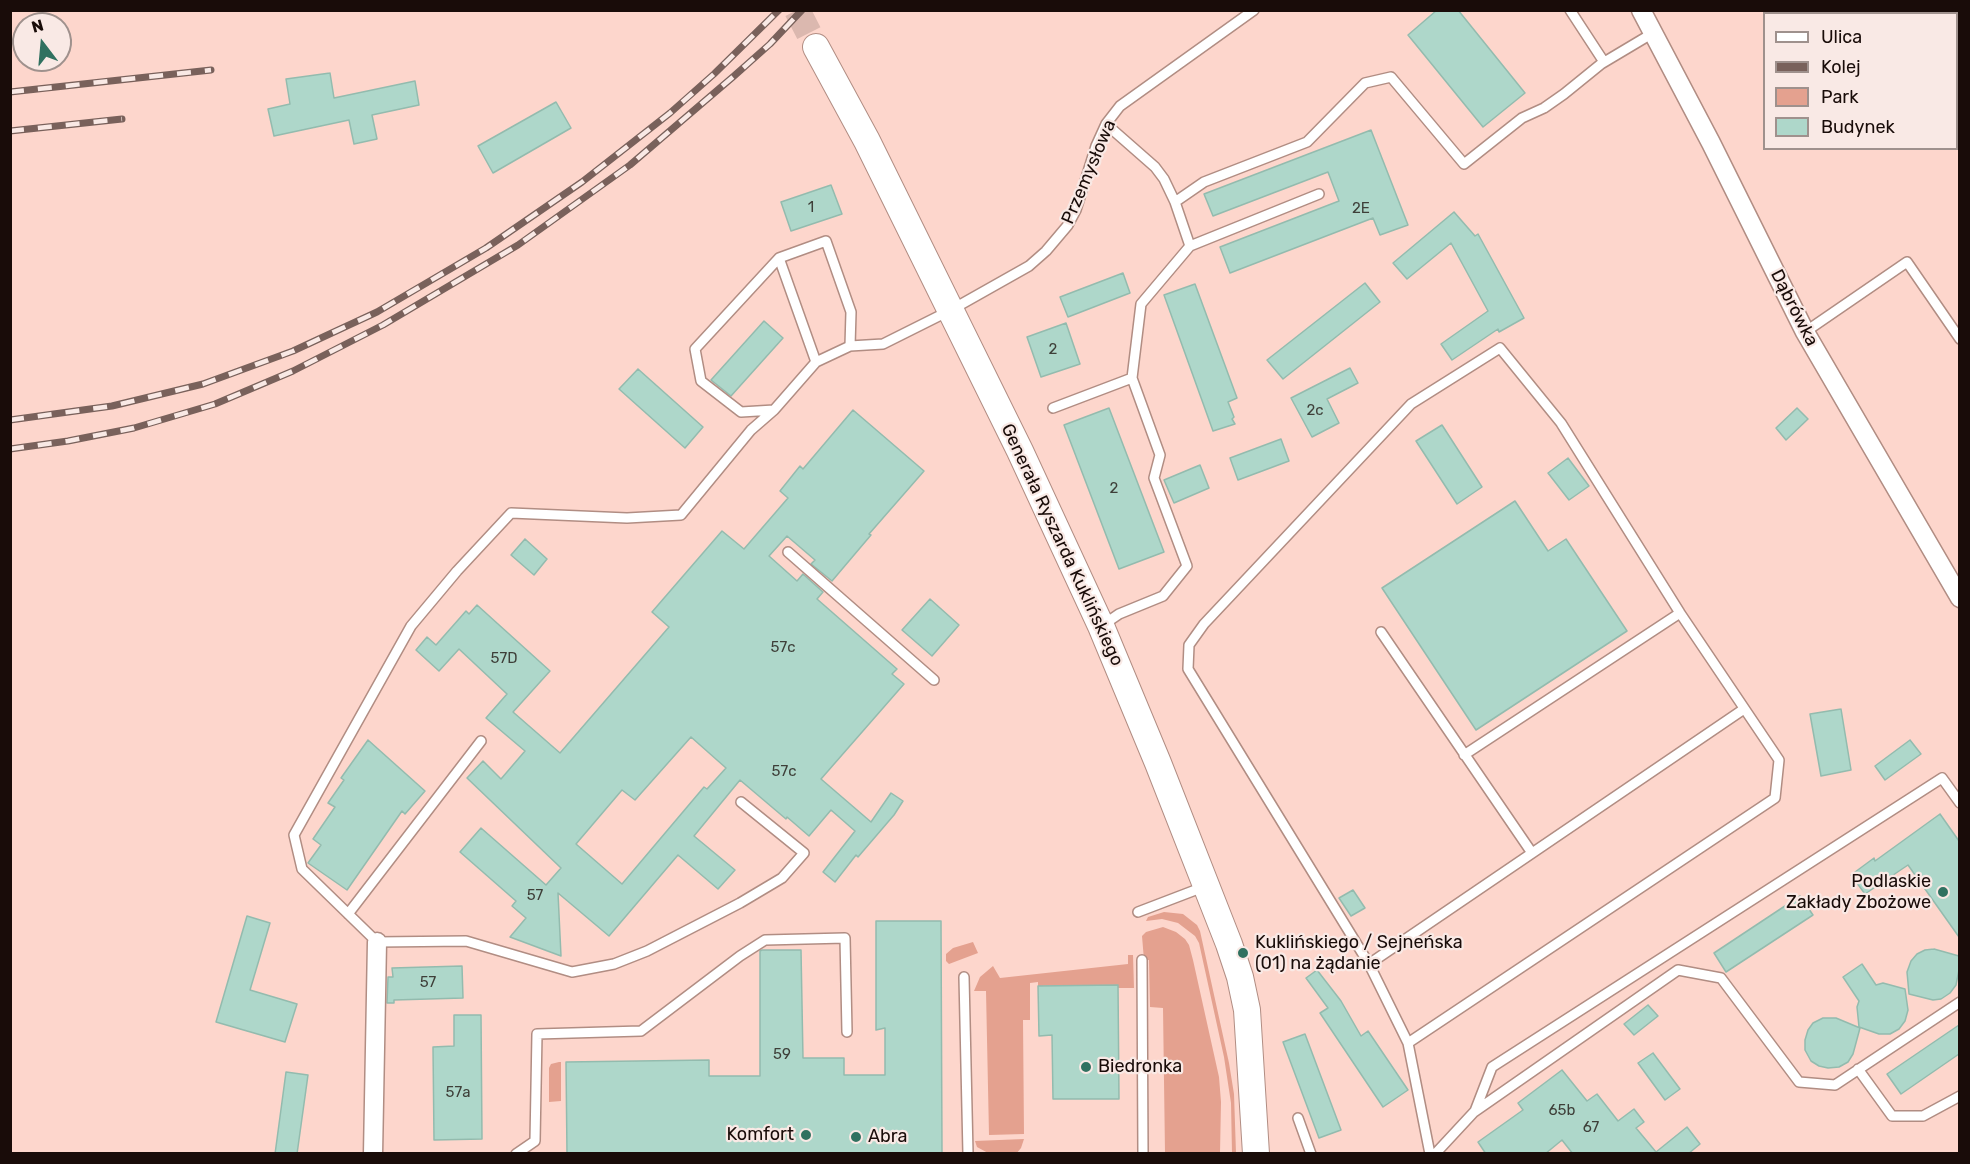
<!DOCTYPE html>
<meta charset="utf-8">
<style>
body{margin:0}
#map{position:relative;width:1970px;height:1164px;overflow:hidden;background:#fdd6cc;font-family:Rubik,sans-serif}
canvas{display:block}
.frame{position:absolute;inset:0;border:12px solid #190c09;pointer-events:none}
.legend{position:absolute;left:1763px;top:12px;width:195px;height:138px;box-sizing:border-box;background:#f9e9e5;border:2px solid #9f918d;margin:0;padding:8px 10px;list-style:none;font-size:18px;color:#190c09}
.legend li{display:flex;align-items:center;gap:12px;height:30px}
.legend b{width:30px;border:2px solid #9f918d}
.north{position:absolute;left:12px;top:12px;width:60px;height:60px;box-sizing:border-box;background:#f9e9e5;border:2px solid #9f918d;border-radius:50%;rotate:344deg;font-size:16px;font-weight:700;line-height:24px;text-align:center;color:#190c09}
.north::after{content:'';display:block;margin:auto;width:21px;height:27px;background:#307160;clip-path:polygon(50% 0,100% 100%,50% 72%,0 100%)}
</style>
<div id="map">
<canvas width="1970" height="1164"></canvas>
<div class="frame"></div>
<ul class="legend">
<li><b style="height:8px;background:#fff"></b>Ulica</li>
<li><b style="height:8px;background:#79615b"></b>Kolej</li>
<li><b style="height:16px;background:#e4a18f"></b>Park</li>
<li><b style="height:16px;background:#aed7ca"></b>Budynek</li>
</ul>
<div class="north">N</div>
</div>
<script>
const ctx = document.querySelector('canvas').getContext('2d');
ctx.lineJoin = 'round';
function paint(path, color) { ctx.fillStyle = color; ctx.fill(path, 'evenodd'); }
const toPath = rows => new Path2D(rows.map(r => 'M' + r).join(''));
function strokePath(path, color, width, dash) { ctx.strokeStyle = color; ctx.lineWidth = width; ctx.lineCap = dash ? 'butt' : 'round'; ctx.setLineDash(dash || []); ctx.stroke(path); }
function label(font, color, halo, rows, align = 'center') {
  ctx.font = font + ' Rubik,sans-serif'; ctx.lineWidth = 4.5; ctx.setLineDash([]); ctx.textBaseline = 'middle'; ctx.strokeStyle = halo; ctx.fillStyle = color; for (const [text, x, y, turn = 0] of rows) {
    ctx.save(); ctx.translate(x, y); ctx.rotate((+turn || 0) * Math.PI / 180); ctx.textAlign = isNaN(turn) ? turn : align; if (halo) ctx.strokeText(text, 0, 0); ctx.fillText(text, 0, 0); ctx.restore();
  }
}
paint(toPath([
 [1164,912,1183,914,1197,925,1200,931,1229,1063,1234,1094,1236,1153,1232,1153,1231,1103,1224,1057,1199,943,1195,936,1178,923,1162,919,1146,921,1148,917],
 [1163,927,1176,932,1185,939,1189,945,1193,960,1219,1077,1221,1102,1220,1153,1165,1153,1163,1008,1150,1007,1149,960,1144,960,1142,936,1146,932],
 [973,942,978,953,949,964,946,961,946,954,953,948],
 [1128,955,1133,955,1134,988,1118,988,1117,985,1038,986,1038,982,1030,983,1030,1020,1023,1020,1024,1134,989,1135,986,991,974,991,980,977,993,966,1000,978,1128,964],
 [559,1062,561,1062,561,1101,549,1102,549,1068,551,1064],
 [1024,1139,1021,1148,1016,1154,988,1153,977,1147,975,1141]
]), '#e4a18f');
const building = toPath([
 [1437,10,1458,10,1525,93,1483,127,1408,35,1437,10],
 [330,73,334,98,415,81,419,105,372,115,377,139,354,144,349,120,274,136,268,109,290,104,286,79,330,73],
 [556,102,571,128,493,173,478,146,556,102],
 [1371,130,1408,225,1380,235,1373,218,1230,273,1220,247,1339,201,1328,172,1213,216,1204,194,1371,130],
 [831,185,842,214,791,231,781,202,831,185],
 [1454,212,1475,236,1478,234,1524,318,1499,332,1498,329,1452,360,1441,344,1488,311,1451,243,1407,279,1393,263,1454,212],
 [1123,273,1130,293,1068,317,1060,297,1123,273],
 [1365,283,1380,302,1283,379,1267,360,1365,283],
 [1195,284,1237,398,1228,402,1234,417,1232,419,1235,424,1213,431,1164,295,1195,284],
 [764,321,783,338,731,396,711,380,764,321],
 [1066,323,1080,364,1041,377,1027,337,1066,323],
 [1350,368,1358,383,1327,399,1339,423,1312,437,1291,398,1350,368],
 [638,369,703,427,685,448,619,389,638,369],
 [1109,408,1164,552,1119,569,1064,425,1109,408],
 [1797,408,1808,419,1786,440,1776,428,1797,408],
 [853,410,924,471,869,534,871,535,832,581,811,564,815,560,787,536,769,556,797,581,803,574,823,592,817,599,897,669,892,674,904,684,821,779,871,822,891,793,903,801,894,815,858,857,856,855,835,882,823,872,855,831,831,810,809,836,787,817,786,819,740,780,694,836,735,870,718,889,678,855,609,936,558,893,561,956,510,937,526,918,512,906,516,901,460,852,481,828,546,885,561,868,467,778,483,761,501,779,525,751,486,718,507,694,459,649,439,671,416,650,427,637,436,645,466,611,469,614,477,605,550,671,513,712,560,753,669,627,652,612,722,531,744,549,788,498,780,491,800,466,803,469,853,410],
 [691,737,726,768,707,789,704,787,622,884,576,844,622,790,635,800,691,737],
 [1442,425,1482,487,1457,504,1416,441,1442,425],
 [1281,439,1289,461,1238,480,1230,458,1281,439],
 [1568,458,1589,486,1569,500,1548,473,1568,458],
 [1200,465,1209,488,1174,503,1164,480,1200,465],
 [1515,501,1548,551,1566,539,1627,631,1476,730,1382,588,1515,501],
 [525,539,547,559,534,575,511,555,525,539],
 [930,599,959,625,932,656,902,630,930,599],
 [1841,709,1851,770,1821,776,1810,714,1841,709],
 [368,740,425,791,405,814,402,811,347,890,308,863,321,845,313,839,335,807,328,803,344,780,341,778,368,740],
 [1910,740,1921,754,1885,780,1875,766,1910,740],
 [1940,814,1959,841,1959,937,1908,865,1865,894,1851,875,1874,858,1875,861,1940,814],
 [1353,890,1365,908,1351,916,1339,898,1353,890],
 [1800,896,1813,915,1726,972,1714,953,1800,896],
 [247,916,270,923,250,990,297,1004,285,1042,216,1022,247,916],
 [876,921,941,921,942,1153,567,1154,566,1062,709,1060,709,1076,760,1076,760,951,762,950,801,950,803,1058,844,1058,844,1075,885,1075,885,1028,876,1030,876,921],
 [1934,949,1959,956,1959,970,1956,985,1950,993,1941,999,1933,1000,1909,994,1907,972,1911,961,1917,954,1925,950,1934,949],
 [1862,964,1876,985,1883,983,1905,989,1908,1010,1905,1021,1899,1029,1890,1034,1879,1034,1859,1027,1857,1007,1859,1001,1843,977,1862,964],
 [462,966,463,998,394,1000,394,1003,387,1003,388,977,393,977,392,968,462,966],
 [1317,970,1341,1001,1361,1036,1368,1031,1408,1090,1383,1107,1320,1013,1328,1008,1306,978,1317,970],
 [1118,985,1119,1099,1053,1099,1052,1035,1039,1036,1038,986,1118,985],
 [1648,1005,1658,1016,1634,1035,1624,1024,1648,1005],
 [454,1015,481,1015,482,1139,434,1140,433,1047,454,1046,454,1015],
 [1823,1018,1836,1018,1860,1028,1853,1054,1848,1062,1839,1067,1828,1068,1819,1066,1811,1061,1805,1050,1805,1040,1808,1030,1813,1023,1823,1018],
 [1959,1025,1959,1054,1901,1094,1887,1074,1959,1025],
 [1305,1034,1341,1130,1319,1138,1283,1042,1305,1034],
 [1653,1053,1680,1089,1665,1100,1638,1063,1653,1053],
 [1562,1070,1587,1101,1597,1094,1618,1121,1634,1109,1644,1122,1636,1128,1656,1152,1687,1127,1700,1144,1688,1154,1573,1154,1562,1140,1545,1154,1486,1154,1478,1142,1523,1110,1518,1103,1562,1070],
 [286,1072,308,1075,297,1154,275,1154,286,1072]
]);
paint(building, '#aed7ca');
strokePath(building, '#93bbae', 1.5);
strokePath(toPath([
 [797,10,816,47]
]), '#dbb8af', 26, [26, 13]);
const service = toPath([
 [1570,10,1604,62],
 [1175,202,1204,182,1307,142,1365,83,1391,77,1464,164,1522,118,1544,108,1564,94,1601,64,1653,33],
 [1190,246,1319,194],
 [779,258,816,362,774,410,741,412,701,381,695,349,779,258,826,241,851,312,850,346,816,362],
 [1805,332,1907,262,1960,339],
 [850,346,883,344,951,310,1029,266,1046,251,1068,225,1076,210,1096,146,1106,124,1120,106,1254,10],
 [1053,408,1132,378],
 [788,552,934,680],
 [1103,625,1119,614,1163,596,1187,566,1154,478,1160,455,1132,378,1141,304,1190,246,1175,202,1164,179,1155,167,1106,124],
 [1381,632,1532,853],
 [1464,755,1680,613],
 [741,802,804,853,782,878,740,903,647,951,614,964,572,972,466,941,377,942,302,869,294,835,411,626,457,571,511,513,627,518,681,515,751,430,774,410],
 [1138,912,1206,886],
 [348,914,481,741],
 [1142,960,1143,1154],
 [1369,964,1744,709],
 [964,977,968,1154],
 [1408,1043,1775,798,1779,760,1680,613,1561,423,1500,348,1411,404,1204,624,1189,645,1188,669,1369,964,1408,1043,1430,1154],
 [1858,1069,1892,1116,1923,1116,1960,1096],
 [1475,1111,1492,1067,1942,778,1960,803],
 [1298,1118,1311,1154],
 [516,1154,535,1141,537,1034,641,1031,740,956,765,940,845,938,847,1032],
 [1435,1154,1474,1112,1678,970,1721,978,1799,1082,1835,1085,1960,1002]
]);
const minor = toPath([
 [1641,10,1711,143,1805,332,1960,598],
 [373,1154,377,942]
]);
const secondary = toPath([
 [816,47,867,141,1020,451,1101,626,1158,763,1229,944,1240,977,1247,1010,1256,1154]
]);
strokePath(service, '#b18d83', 12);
strokePath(minor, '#b18d83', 21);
strokePath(secondary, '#b18d83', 28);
strokePath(service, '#fff', 9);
strokePath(minor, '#fff', 18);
strokePath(secondary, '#fff', 26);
const rail = toPath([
 [10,92,211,70],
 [10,131,122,119],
 [10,420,112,406,203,384,293,351,377,312,486,248,582,182,670,113,714,74,779,10],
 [10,449,68,441,134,428,215,404,293,371,383,325,518,245,630,165,734,76,770,44,802,10]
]);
strokePath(rail, '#79615b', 7);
strokePath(rail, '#f9e9e5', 4.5, [14]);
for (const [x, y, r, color] of [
 [1943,892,6,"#307160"],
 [1243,953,6,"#307160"],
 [1086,1067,6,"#307160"],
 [806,1135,6,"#307160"],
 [856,1137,6,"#307160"]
]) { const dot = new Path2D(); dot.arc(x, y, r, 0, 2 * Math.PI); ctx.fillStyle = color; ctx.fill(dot); strokePath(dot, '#f9e9e5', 2); }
label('15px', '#3e3f39', null, [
 ["1",811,208],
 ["2E",1361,209],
 ["2",1053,350],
 ["2c",1315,411],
 ["2",1114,489],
 ["57c",783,648],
 ["57D",504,659],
 ["57c",784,772],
 ["57",535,896],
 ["57",428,983],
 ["59",782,1055],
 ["57a",458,1093],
 ["65b",1562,1111],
 ["67",1591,1128]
]);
label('18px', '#190c09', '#f9e9e5', [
 ["Przemysłowa",1089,172,-67],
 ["Dąbrówka",1794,308,63],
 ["Generała Ryszarda Kuklińskiego",1062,545,65]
]);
label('18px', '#190c09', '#f9e9e5', [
 ["Podlaskie",1931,882,"right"],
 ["Zakłady Zbożowe",1931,903,"right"],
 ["Kuklińskiego / Sejneńska",1255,943],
 ["(01) na żądanie",1255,964],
 ["Biedronka",1098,1067],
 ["Komfort",794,1135,"right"],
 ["Abra",868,1137]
], 'left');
</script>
